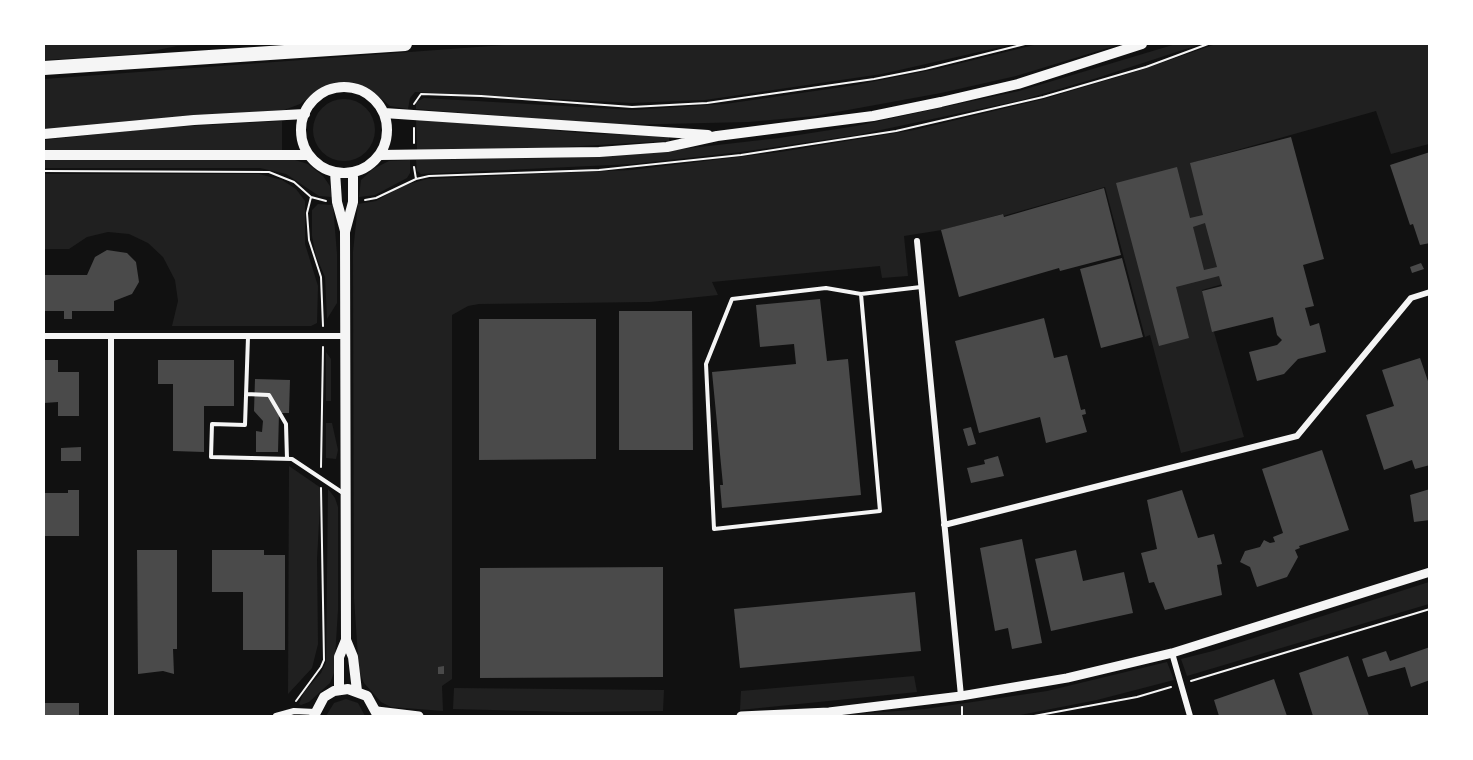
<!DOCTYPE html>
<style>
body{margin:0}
#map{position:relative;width:1473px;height:760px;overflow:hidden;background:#111;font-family:"PT Serif",serif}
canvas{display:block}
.frame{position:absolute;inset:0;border:45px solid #fff;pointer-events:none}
</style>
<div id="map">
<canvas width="1473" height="760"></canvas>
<div class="frame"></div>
</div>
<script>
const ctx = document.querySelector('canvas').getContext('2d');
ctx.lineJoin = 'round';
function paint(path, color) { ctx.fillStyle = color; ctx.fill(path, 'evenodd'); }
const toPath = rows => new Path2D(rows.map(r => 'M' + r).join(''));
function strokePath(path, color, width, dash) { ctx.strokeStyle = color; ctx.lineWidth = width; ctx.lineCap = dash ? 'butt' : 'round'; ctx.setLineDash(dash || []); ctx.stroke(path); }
paint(toPath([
 [44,44,217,44,177,46,138,54,44,60],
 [518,44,1014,44,882,74,705,100,632,103,415,92,410,98,408,109,390,106,371,90,356,83,337,82,324,86,300,104,284,110,149,119,44,130,44,79],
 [1038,44,1121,44,1016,76,941,93,815,116,749,122,619,125,416,109,416,102,424,98,633,110,725,104,856,85,937,69],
 [1176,44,1201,44,1097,78,1022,100,857,135,741,152,633,164,421,174,417,171,416,160,554,158,647,153,779,138,856,126,1019,91],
 [1216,44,1429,44,1429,144,1391,154,1376,111,1191,163,1223,284,1202,290,1244,437,1181,453,1150,335,1145,337,1105,187,1003,216,1002,214,942,230,904,236,908,276,882,278,880,266,712,282,718,295,650,302,479,304,468,306,452,315,452,679,442,686,443,711,391,707,381,702,364,683,359,671,354,598,353,252,358,204,376,201,402,186,427,179,631,170,780,152,914,130,1044,99,1138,71],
 '313 130a31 31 0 1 1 62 0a31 31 0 1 1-62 0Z',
 [416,119,595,134,669,135,669,141,528,149,417,150],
 [282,121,282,150,44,150,44,140,154,128],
 [44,160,295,160,308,164,323,176,330,186,332,197,319,196,286,174,260,168,44,168],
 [410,160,410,173,407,178,375,195,359,197,361,180,373,169,389,161],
 [44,174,259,174,282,180,296,189,305,201,305,244,318,286,317,323,311,326,172,326,178,301,175,280,163,257,148,243,129,234,108,232,87,237,69,249,44,249],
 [318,204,333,205,337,254,337,303,327,319,325,277,316,256,312,236,312,210],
 [326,352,331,359,331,401,326,401],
 [326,423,332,423,338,450,336,459,326,458],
 [289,466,321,488,317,559,318,644,312,668,288,694],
 [328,489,335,498,338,507,338,610,334,673,330,683,309,702,301,705,299,704,304,692,321,673,326,662],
 [1429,582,1429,604,1187,676,1181,659,1213,651],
 [1167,662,1174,680,1097,700,1015,716,828,716,925,709,1047,691],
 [914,676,917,692,740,710,741,691],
 [454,688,664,690,663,711,570,712,453,709],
 [346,699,358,703,365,716,326,716,334,703]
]), '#202020');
paint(toPath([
 [1291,137,1324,259,1303,265,1314,306,1305,308,1310,326,1319,323,1326,352,1298,359,1284,374,1257,381,1249,352,1277,345,1282,340,1277,335,1273,317,1212,332,1202,291,1222,286,1219,276,1176,287,1189,338,1159,346,1116,183,1177,167,1190,218,1203,215,1190,163],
 [1205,223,1217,267,1204,270,1193,227],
 [1430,152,1430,243,1420,245,1413,224,1410,225,1390,165],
 [1104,188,1121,255,1060,271,1059,268,959,297,941,230,1003,214,1004,217],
 [107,250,127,253,136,262,139,282,132,294,114,301,114,311,72,311,72,319,64,319,64,311,44,311,44,275,87,275,95,257],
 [1122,258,1143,337,1101,348,1080,269],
 [1421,263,1424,269,1412,273,1410,267],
 [820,299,827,361,848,359,861,495,722,508,720,485,723,485,712,372,796,364,794,344,760,347,756,305],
 [619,311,692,311,693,450,619,450],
 [1044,318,1054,358,1067,355,1081,410,1085,409,1086,414,1082,415,1087,432,1046,443,1040,417,979,433,955,341],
 [479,319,596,319,596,459,479,460],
 [1420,358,1430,387,1430,465,1415,469,1412,460,1384,470,1366,415,1394,406,1382,370],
 [44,360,58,360,58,372,79,372,79,416,58,416,58,402,44,403],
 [158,360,234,360,234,406,204,406,204,452,173,451,173,384,158,384],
 [255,379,290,380,289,413,279,413,278,452,256,452,256,431,262,432,263,421,254,411],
 [971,427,976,444,968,446,963,429],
 [81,447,81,461,61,461,61,448],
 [1322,450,1349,530,1299,546,1300,548,1295,550,1298,557,1287,577,1257,587,1250,567,1240,562,1245,551,1260,547,1264,540,1270,543,1275,542,1273,537,1283,533,1262,469],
 [998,456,1004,476,971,483,967,468,985,464,984,460],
 [1430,489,1430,520,1414,522,1410,495],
 [68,490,79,490,79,536,44,536,44,493,68,493],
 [1182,490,1198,538,1214,534,1222,564,1217,565,1222,595,1165,610,1154,582,1149,583,1141,553,1157,549,1147,500],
 [1022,539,1042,643,1012,649,1008,628,995,631,980,548],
 [137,550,177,550,177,649,173,649,174,674,163,671,138,674],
 [212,550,264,550,264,555,285,555,285,650,243,650,243,592,212,592],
 [1076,550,1083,581,1124,572,1133,613,1051,631,1035,559],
 [663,567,663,677,480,678,480,568],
 [915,592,921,651,740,668,734,609],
 [1430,647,1430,680,1411,687,1405,667,1368,677,1362,659,1386,651,1390,661],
 [1348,656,1369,716,1313,716,1299,673],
 [444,666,444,674,438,674,438,667],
 [1274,679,1287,716,1219,716,1214,700],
 [44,703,79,703,79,716,44,716]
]), '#4a4a4a');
strokePath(toPath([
 [414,104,421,94,481,96,632,107,707,103,874,79,925,69,1025,44],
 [414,128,414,143],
 [414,167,416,179],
 [44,171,269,172,294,182,311,197,326,201],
 [311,197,307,213,309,240,321,277,323,326],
 [365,200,376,198,416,179,429,176,599,170,741,155,896,131,1043,97,1146,67,1208,44],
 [321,467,323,347],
 [1191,681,1430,609],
 [296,701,321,667,324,660,321,488],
 [962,707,962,716],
 [1034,716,1137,697,1171,687]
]), '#f5f5f5', 2);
strokePath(toPath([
 [861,294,880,511,714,529,706,364,732,299,826,288,861,294,921,287],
 [248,337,245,425,212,424,211,457,292,459,343,493],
 [246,394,269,395,286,424,287,459]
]), '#f5f5f5', 4);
strokePath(toPath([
 [917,241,961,696],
 [44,336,345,336],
 [111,336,111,716],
 [944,525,1297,436,1411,298,1430,292],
 [1172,653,1190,716],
 [276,716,294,711,315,712]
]), '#f5f5f5', 6);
strokePath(toPath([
 [377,711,419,716],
 [741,716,829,712,961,696,1067,678,1172,653,1430,572]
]), '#f5f5f5', 9);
strokePath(toPath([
 '301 130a43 43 0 1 1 86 0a43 43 0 1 1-86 0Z',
 [384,113,708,135],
 [44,134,194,120,305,114],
 [44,155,309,155],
 [380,155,599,152,667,147,717,136,873,116,941,102,1018,84,1142,44],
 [335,172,337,202,345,231],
 [353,172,353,202,345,232,346,640,353,657,357,691],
 [339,689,339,657,346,640],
 [314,716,324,697,334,691,348,689,367,696,378,716]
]), '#f5f5f5', 10);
strokePath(toPath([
 [44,68,405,44]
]), '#f5f5f5', 14);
</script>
